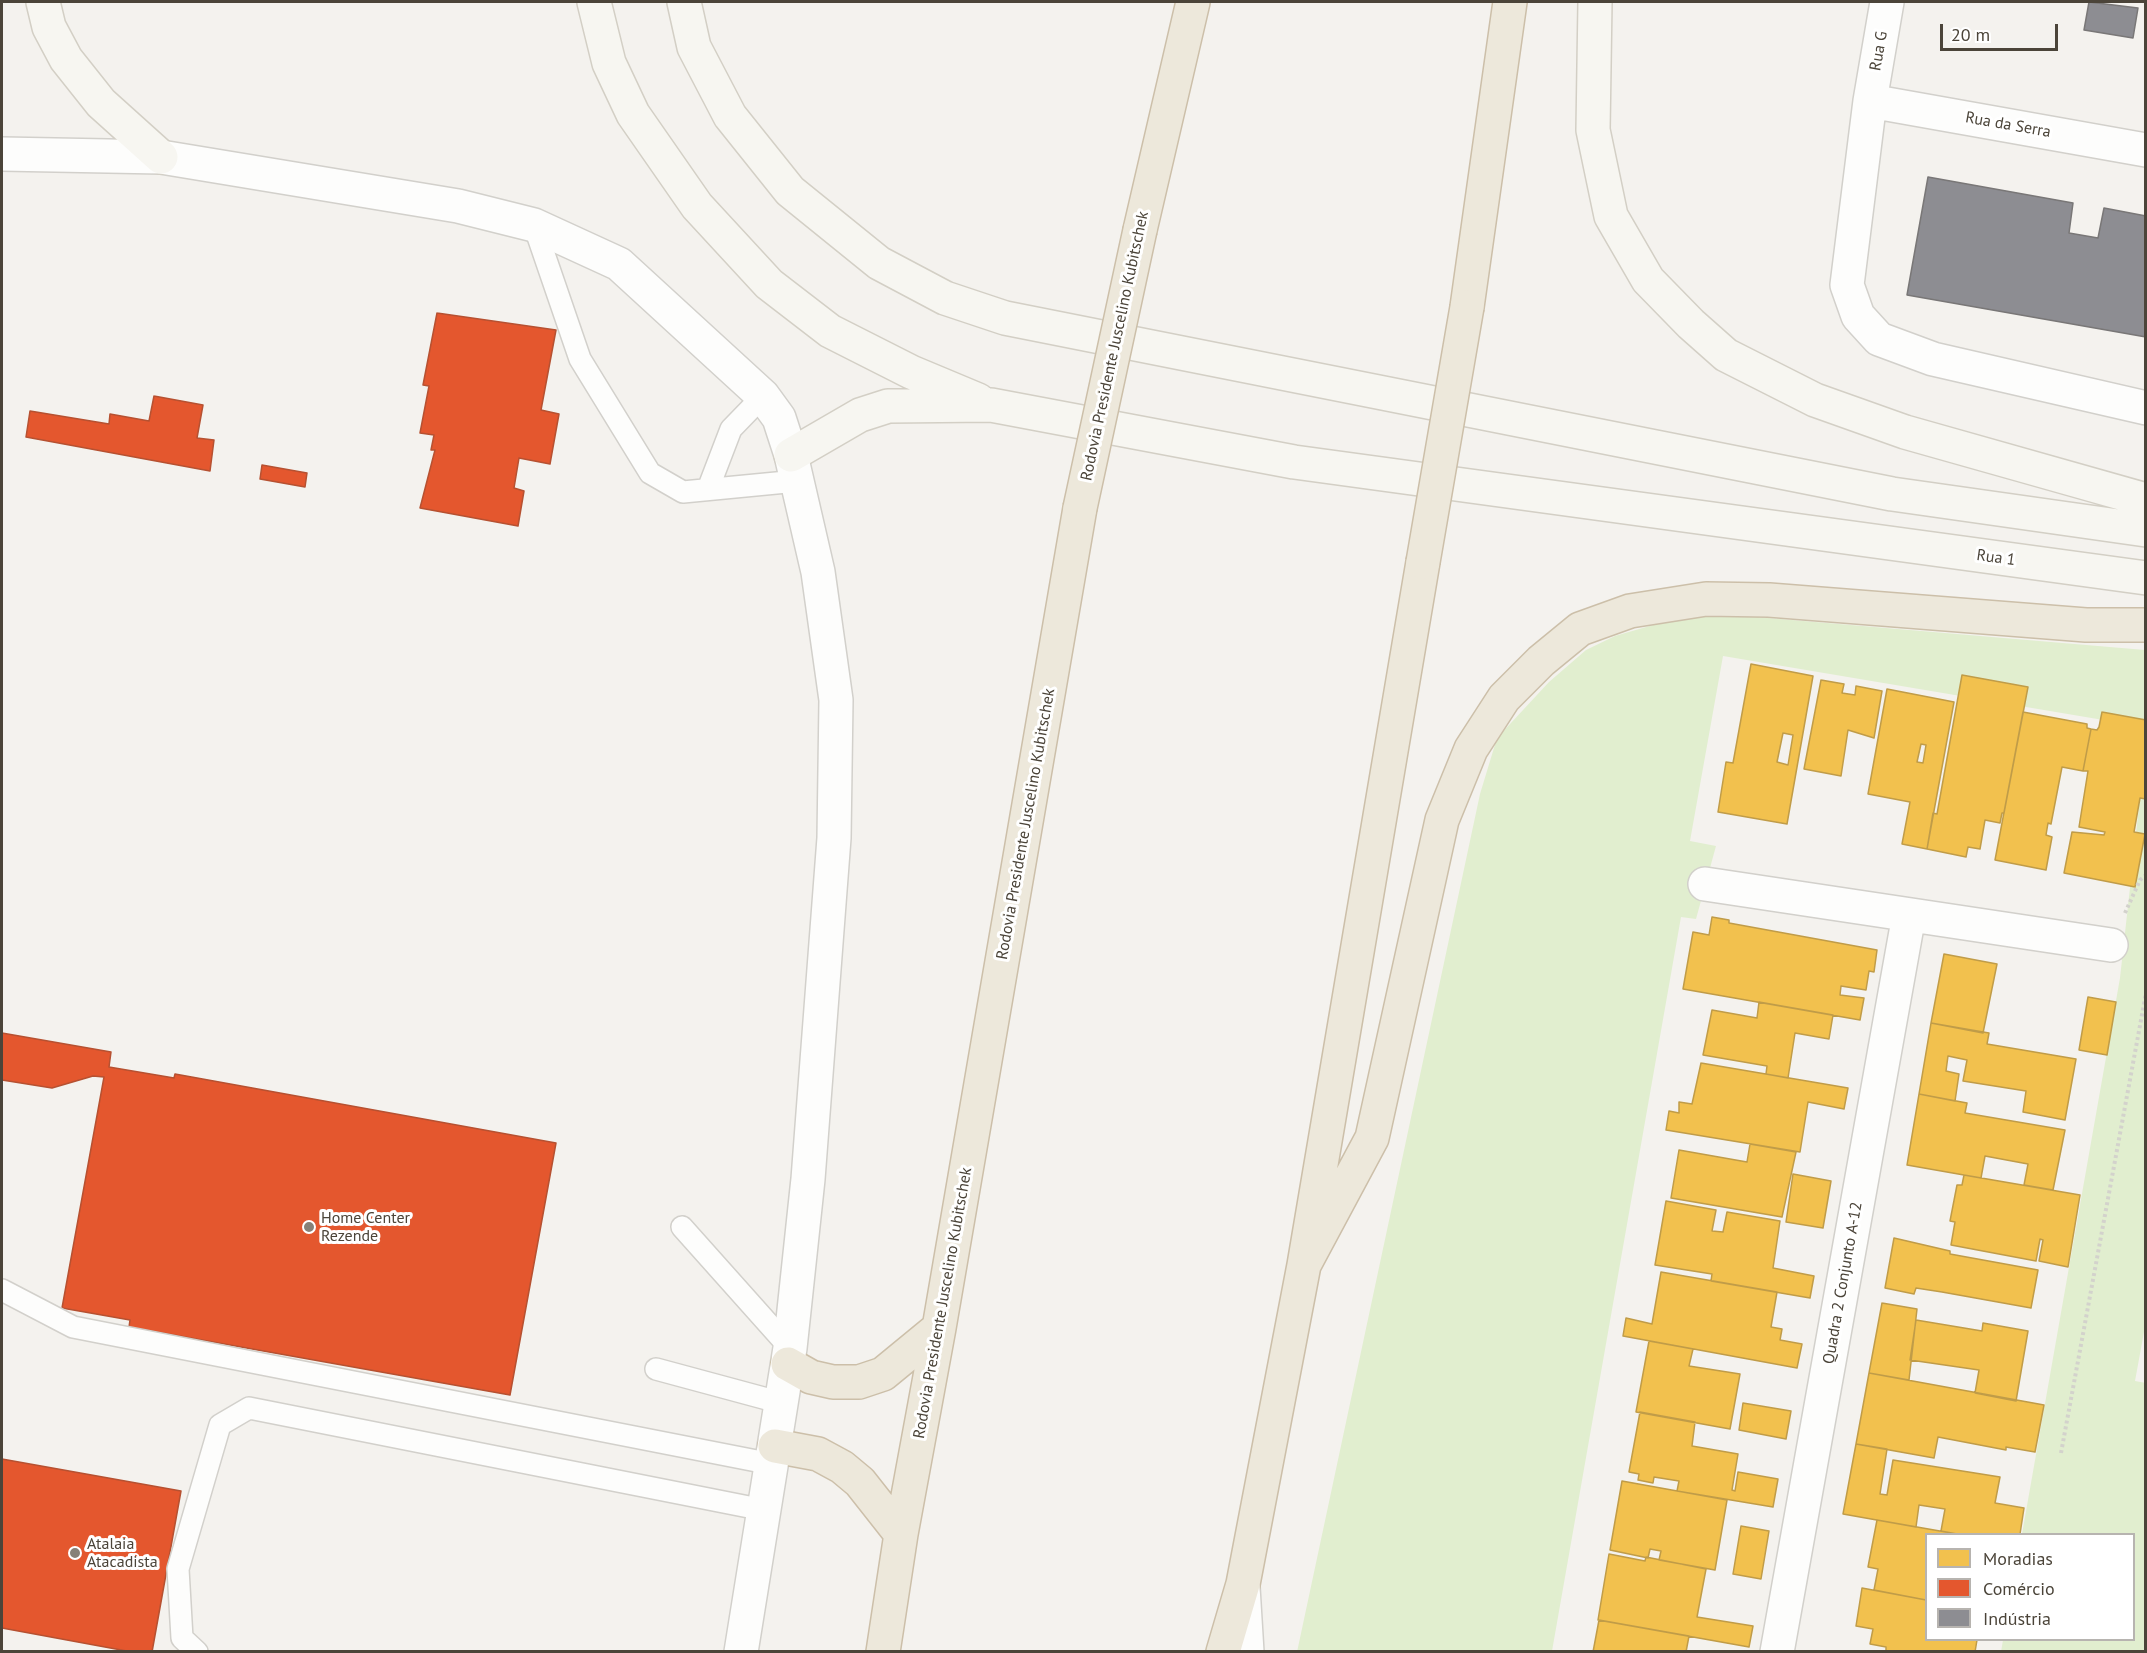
<!DOCTYPE html>
<meta charset="utf-8">
<style>
body{margin:0}
#map{position:relative;width:2147px;height:1653px;overflow:hidden;background:#f4f2ee;font-family:"PT Sans",sans-serif}
canvas{display:block}
.frame{position:absolute;inset:0;border:3px solid #4b4439;pointer-events:none}
.legend{position:absolute;left:1925px;top:1533px;width:210px;height:108px;box-sizing:border-box;background:#fff;border:2px solid #b7b4b0;margin:0;padding:8px 10px;list-style:none;font-size:18px;color:#4b4439}
.legend li{display:flex;align-items:center;gap:12px;height:30px}
.legend b{width:30px;border:2px solid #b7b4b0}
.scale{position:absolute;left:1940px;top:24px;width:118px;height:27px;box-sizing:border-box;border:3px solid #4b4439;border-top:0;padding-left:8px;font-size:18px;line-height:21px;white-space:nowrap;color:#4b4439;-webkit-text-stroke:4px #fff;paint-order:stroke}
</style>
<div id="map">
<canvas width="2147" height="1653"></canvas>
<div class="frame"></div>
<ul class="legend">
<li><b style="height:16px;background:#f2c14e"></b>Moradias</li>
<li><b style="height:16px;background:#e4572e"></b>Comércio</li>
<li><b style="height:16px;background:#8d8d92"></b>Indústria</li>
</ul>
<div class="scale">20 m</div>
</div>
<script>
const ctx = document.querySelector('canvas').getContext('2d');
ctx.lineJoin = 'round';
function paint(path, color) { ctx.fillStyle = color; ctx.fill(path, 'evenodd'); }
const toPath = rows => new Path2D(rows.map(r => 'M' + r).join(''));
function strokePath(path, color, width, dash) { ctx.strokeStyle = color; ctx.lineWidth = width; ctx.lineCap = dash ? 'butt' : 'round'; ctx.setLineDash(dash || []); ctx.stroke(path); }
function label(font, color, halo, rows, align = 'center') {
  ctx.font = font + ' "PT Sans",sans-serif'; ctx.lineWidth = 6; ctx.setLineDash([]); ctx.textBaseline = 'middle'; ctx.strokeStyle = halo; ctx.fillStyle = color; for (const [text, x, y, turn = 0] of rows) {
    ctx.save(); ctx.translate(x, y); ctx.rotate((+turn || 0) * Math.PI / 180); ctx.textAlign = isNaN(turn) ? turn : align; if (halo) ctx.strokeText(text, 0, 0); ctx.fillText(text, 0, 0); ctx.restore();
  }
}
paint(toPath([
 [1709,615,1733,615,2145,650,2145,727,1723,656,1690,841,1716,846,1696,919,1681,917,1552,1651,1297,1652,1480,794,1497,738,1549,682,1586,650,1615,636,1660,623],
 [2145,752,2146,1321,2135,1381,2146,1383,2145,1651,2001,1652,2003,1640,2134,1640,2134,1534,2022,1534,2120,978]
]), '#e1eecf');
const homes = toPath([
 [1751,664,1813,676,1787,824,1718,812,1726,762,1733,763,1751,664],
 [1783,733,1793,735,1788,765,1777,762,1783,733],
 [1962,675,2028,687,2004,813,2002,813,2000,823,1985,820,1980,849,1968,847,1966,857,1927,849,1933,813,1937,814,1962,675],
 [1821,680,1844,684,1842,693,1855,695,1856,686,1882,691,1874,738,1848,730,1841,776,1804,769,1821,680],
 [1887,689,1954,702,1927,849,1902,844,1910,802,1868,794,1887,689],
 [1921,744,1926,745,1923,763,1917,762,1921,744],
 [2023,712,2087,724,2087,728,2091,729,2083,771,2062,767,2051,824,2048,823,2046,835,2052,837,2046,870,1995,860,2023,712],
 [2102,712,2146,720,2146,799,2140,798,2134,832,2145,834,2135,887,2064,873,2072,832,2104,835,2105,832,2079,827,2088,771,2083,771,2091,729,2097,730,2099,727,2102,712],
 [1712,917,1729,920,1729,923,1877,950,1874,972,1869,971,1866,990,1841,986,1840,995,1864,998,1860,1020,1683,989,1693,932,1709,935,1712,917],
 [1944,954,1997,964,1983,1033,1931,1023,1944,954],
 [2088,997,2116,1002,2107,1055,2079,1050,2088,997],
 [1759,1002,1833,1015,1829,1039,1795,1033,1788,1078,1766,1074,1767,1066,1703,1055,1712,1010,1757,1018,1759,1002],
 [1931,1023,1989,1033,1987,1044,2076,1059,2065,1120,2023,1112,2026,1091,1963,1081,1967,1060,1948,1056,1946,1071,1959,1074,1955,1101,1919,1094,1931,1023],
 [1701,1063,1848,1088,1844,1109,1808,1102,1800,1152,1666,1130,1669,1111,1679,1113,1679,1102,1692,1104,1701,1063],
 [1919,1094,1967,1103,1965,1113,2065,1130,2053,1190,2024,1185,2028,1164,1985,1156,1981,1178,1907,1165,1919,1094],
 [1750,1144,1796,1152,1782,1217,1671,1198,1679,1150,1747,1162,1750,1144],
 [1793,1174,1831,1181,1823,1228,1786,1222,1793,1174],
 [1964,1175,2080,1195,2068,1267,2039,1261,2043,1240,2040,1239,2036,1261,1951,1245,1955,1222,1950,1221,1957,1185,1962,1185,1964,1175],
 [1666,1201,1716,1210,1712,1231,1723,1232,1727,1212,1780,1221,1773,1268,1814,1276,1810,1298,1711,1281,1712,1274,1655,1265,1666,1201],
 [1894,1238,1950,1251,1950,1254,2038,1270,2031,1308,1942,1292,1916,1288,1914,1294,1885,1288,1894,1238],
 [1661,1272,1777,1292,1771,1327,1782,1329,1780,1340,1802,1344,1797,1368,1623,1336,1626,1318,1652,1324,1661,1272],
 [1882,1303,1917,1309,1909,1380,1869,1373,1882,1303],
 [1916,1320,1982,1331,1983,1323,2028,1331,2016,1401,1975,1393,1979,1370,1910,1360,1916,1320],
 [1649,1341,1693,1349,1689,1366,1740,1374,1730,1429,1636,1412,1649,1341],
 [1869,1373,2044,1405,2035,1452,2006,1447,2006,1450,1938,1437,1934,1458,1856,1444,1869,1373],
 [1743,1403,1791,1411,1786,1439,1739,1430,1743,1403],
 [1640,1412,1695,1422,1692,1446,1738,1454,1732,1490,1735,1491,1738,1472,1778,1479,1773,1507,1677,1491,1679,1481,1654,1477,1653,1483,1638,1480,1639,1474,1629,1472,1640,1412],
 [1856,1444,1887,1449,1880,1494,1887,1495,1893,1460,2000,1477,1995,1503,2024,1508,2020,1534,1957,1534,1941,1531,1945,1509,1919,1505,1916,1527,1843,1514,1856,1444],
 [1622,1481,1727,1500,1715,1570,1659,1560,1661,1551,1650,1549,1648,1558,1610,1550,1622,1481],
 [1877,1520,1957,1534,1926,1534,1926,1600,1874,1590,1878,1569,1868,1567,1877,1520],
 [1741,1526,1769,1531,1761,1579,1733,1574,1741,1526],
 [1609,1554,1645,1561,1646,1557,1706,1569,1697,1617,1753,1626,1749,1647,1598,1620,1609,1554],
 [1862,1588,1926,1600,1926,1640,1977,1640,1975,1652,1886,1652,1886,1647,1870,1644,1873,1629,1856,1626,1862,1588],
 [1599,1620,1689,1636,1686,1652,1593,1652,1599,1620]
]);
paint(homes, '#f2c14e');
strokePath(homes, '#c09c48', 1.5);
const shops = toPath([
 [437,313,556,330,541,410,559,414,550,464,519,458,514,488,524,491,518,526,420,508,435,450,431,450,434,435,420,433,429,386,423,385,437,313],
 [154,396,203,405,197,438,214,440,210,471,26,437,30,411,109,424,110,414,149,421,154,396],
 [262,465,307,473,305,487,260,479,262,465],
 [2,1033,111,1052,109,1067,174,1078,175,1074,556,1143,510,1395,129,1327,130,1320,62,1308,104,1077,93,1076,52,1088,2,1080,2,1033],
 [2,1459,181,1491,152,1652,132,1652,2,1628,2,1459]
]);
paint(shops, '#e4572e');
strokePath(shops, '#b65131', 1.5);
const industry = toPath([
 [2089,2,2138,8,2133,38,2084,30,2089,2],
 [1928,177,2073,203,2069,233,2098,238,2104,208,2146,216,2146,337,1907,295,1928,177]
]);
paint(industry, '#8d8d92');
strokePath(industry, '#797777', 1.5);
const lane = toPath([
 [534,225,580,359,650,473,683,492,797,481],
 [708,489,731,429,763,396],
 [682,1227,790,1348],
 [2,1290,73,1327,772,1464],
 [656,1369,782,1403],
 [197,1652,182,1638,178,1569,220,1425,249,1408,764,1510]
]);
const street = toPath([
 [1887,2,1870,101,1847,285,1858,316,1879,339,1933,359,2146,408],
 [1870,101,2146,150],
 [2,154,161,157,458,206,534,225,619,264,763,396,779,418,791,455,818,572,836,700,834,838,808,1179,790,1348,741,1652],
 [1705,884,2111,945],
 [1243,1587,1247,1652],
 [1777,1652,1909,915]
]);
const secondary = toPath([
 [43,2,49,27,66,59,101,103,161,157],
 [594,2,609,63,633,114,697,206,769,284,830,331,911,372,978,400],
 [684,2,694,47,730,116,790,191,879,263,945,298,1005,318,1892,494,2146,530],
 [1595,2,1593,130,1611,216,1648,280,1691,324,1726,355,1815,400,1905,432,2146,500],
 [791,455,860,415,888,406,991,405,1294,462,2146,578]
]);
const highway = toPath([
 [1140,230,1193,2],
 [1467,307,1510,2],
 [1304,1265,1372,1138,1442,820,1471,749,1504,698,1541,661,1580,629,1630,611,1706,599,1769,600,2086,625,2146,625],
 [788,1364,811,1377,833,1382,859,1382,883,1374,939,1328],
 [775,1446,818,1454,842,1467,860,1482,901,1534],
 [883,1652,901,1534,939,1328,1080,508],
 [1223,1652,1243,1584,1304,1265,1423,562]
]);
strokePath(lane, '#d2d0cb', 24);
strokePath(street, '#d2d0cb', 36);
strokePath(secondary, '#d3cfc5', 36);
strokePath(highway, '#ccbfa9', 36);
strokePath(toPath([
 [2125,913,2140,880,2146,875],
 [2061,1453,2146,993]
]), '#d3d2cc', 4, [3, 3]);
strokePath(lane, '#fdfdfc', 21);
strokePath(street, '#fdfdfc', 33);
strokePath(secondary, '#f7f6f1', 33);
strokePath(highway, '#ede8db', 33);
const highwayBridge = toPath([
 [1080,508,1140,230],
 [1423,562,1467,307]
]);
strokePath(highwayBridge, '#ccbfa9', 36, []);
strokePath(highwayBridge, '#ede8db', 33);
for (const [x, y, r, color] of [
 [309,1227,6,"#868178"],
 [75,1553,6,"#868178"]
]) { const dot = new Path2D(); dot.arc(x, y, r, 0, 2 * Math.PI); ctx.fillStyle = color; ctx.fill(dot); strokePath(dot, '#fff', 2); }
label('16px', '#4b4439', '#fff', [
 ["Rua G",1879,51,-80],
 ["Rua da Serra",2008,125,10],
 ["Rodovia Presidente Juscelino Kubitschek",1115,346,-78],
 ["Rua 1",1996,558,8],
 ["Rodovia Presidente Juscelino Kubitschek",1026,824,-80],
 ["Quadra 2 Conjunto A-12",1843,1283,-80],
 ["Rodovia Presidente Juscelino Kubitschek",943,1303,-80]
]);
label('16px', '#4b4439', '#fff', [
 ["Home Center",321,1218],
 ["Rezende",321,1236],
 ["Atalaia",87,1544],
 ["Atacadista",87,1562]
], 'left');
</script>
